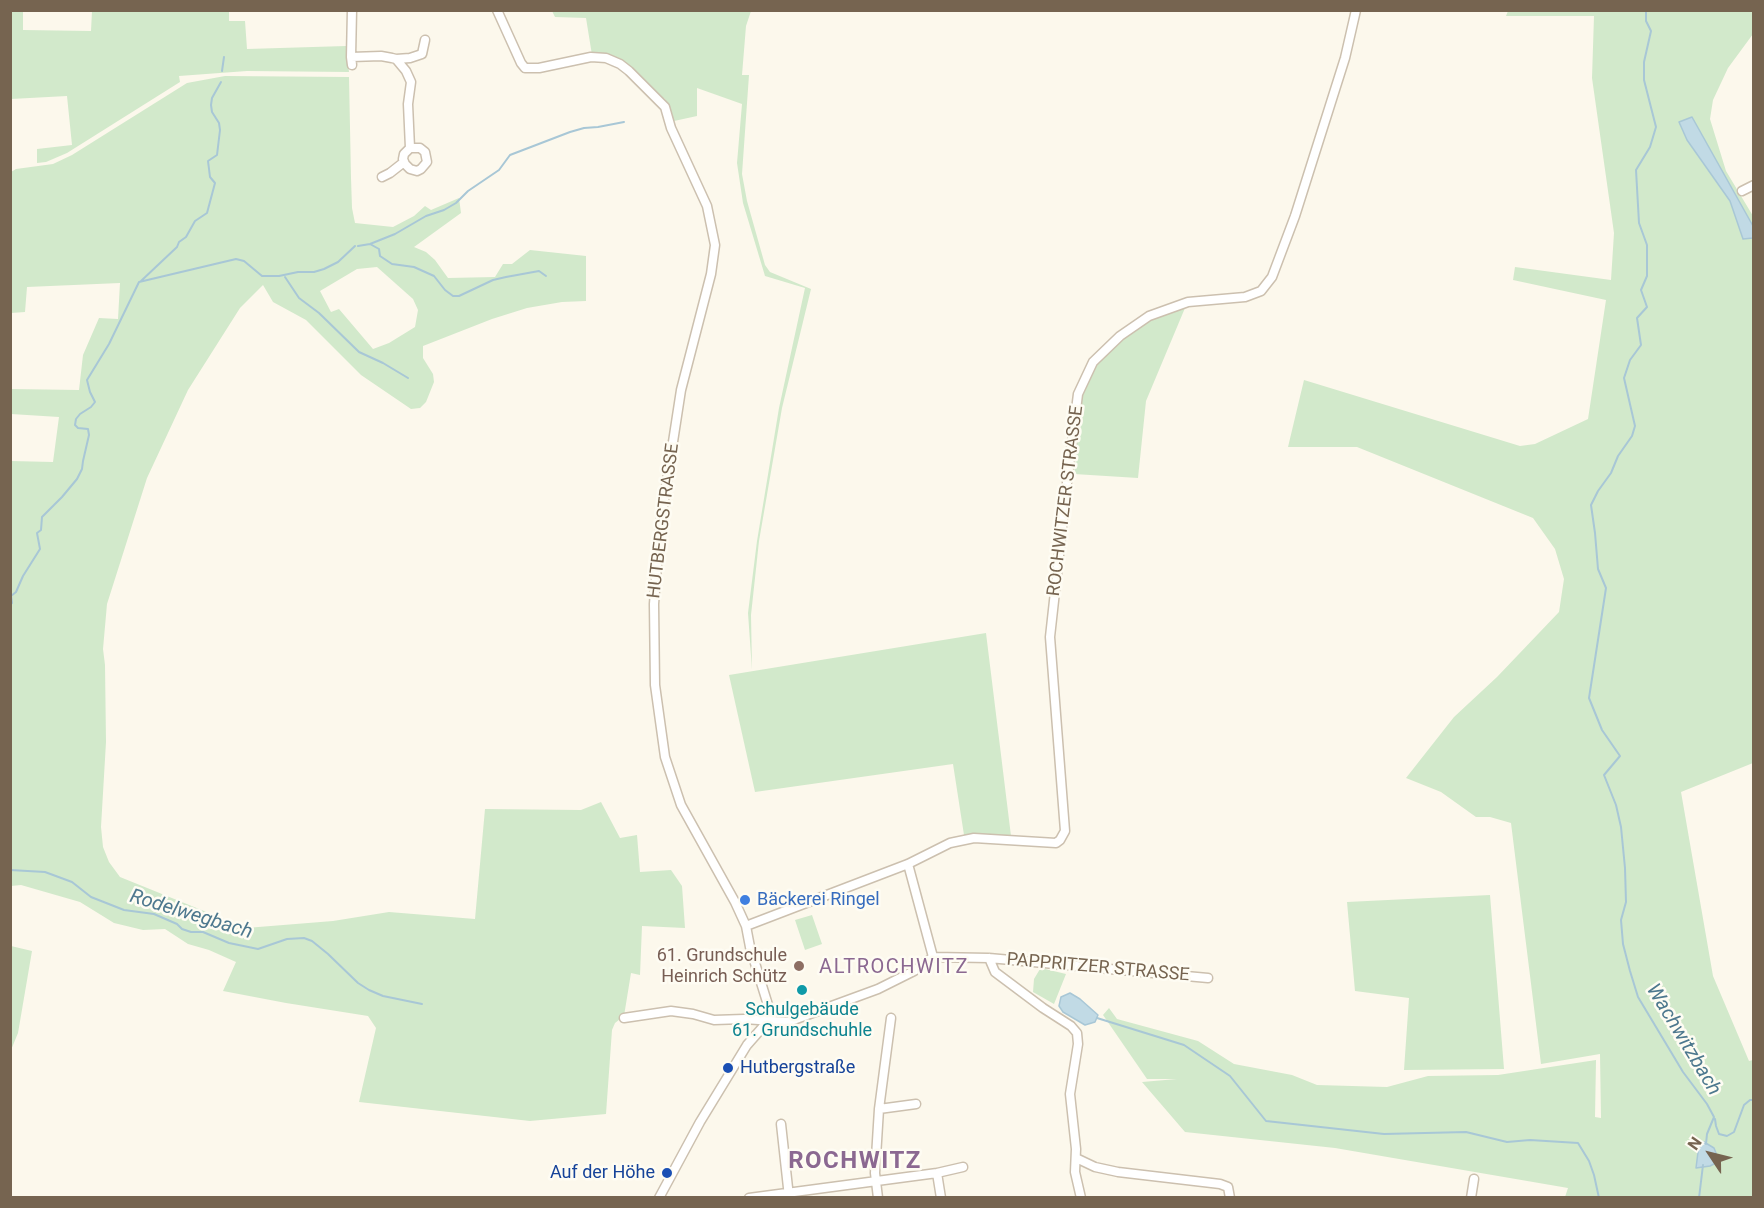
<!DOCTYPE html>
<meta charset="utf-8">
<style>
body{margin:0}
#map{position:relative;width:1764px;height:1208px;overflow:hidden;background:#fcf8ec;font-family:Roboto,sans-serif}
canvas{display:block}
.frame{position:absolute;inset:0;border:12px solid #766450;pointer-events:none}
.north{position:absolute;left:1680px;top:1124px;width:60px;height:60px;-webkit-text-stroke:4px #fefcf3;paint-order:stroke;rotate:305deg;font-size:16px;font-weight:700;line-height:24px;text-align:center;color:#766450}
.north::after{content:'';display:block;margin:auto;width:21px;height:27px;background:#766450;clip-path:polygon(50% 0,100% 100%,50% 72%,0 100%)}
</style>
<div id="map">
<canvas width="1764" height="1208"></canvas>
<div class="frame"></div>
<div class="north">N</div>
</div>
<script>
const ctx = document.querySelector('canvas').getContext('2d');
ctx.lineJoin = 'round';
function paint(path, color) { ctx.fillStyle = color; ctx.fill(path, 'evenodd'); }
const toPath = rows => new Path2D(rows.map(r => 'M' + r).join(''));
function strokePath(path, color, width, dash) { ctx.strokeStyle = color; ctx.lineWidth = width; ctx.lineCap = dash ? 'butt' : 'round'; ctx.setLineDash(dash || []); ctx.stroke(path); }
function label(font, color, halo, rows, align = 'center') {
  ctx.font = font + ' Roboto,sans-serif'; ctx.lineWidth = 5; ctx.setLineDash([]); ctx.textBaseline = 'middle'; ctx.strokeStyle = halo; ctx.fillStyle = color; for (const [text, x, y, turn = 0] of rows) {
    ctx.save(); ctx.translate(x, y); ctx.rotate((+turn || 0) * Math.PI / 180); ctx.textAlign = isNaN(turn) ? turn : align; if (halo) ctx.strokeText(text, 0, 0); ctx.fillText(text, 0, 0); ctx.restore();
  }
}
paint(toPath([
 [11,11,23,11,23,30,91,31,92,11,229,11,229,21,245,21,247,49,346,46,349,72,247,71,179,76,180,82,67,153,46,162,37,163,37,149,72,145,67,96,11,99],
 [552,11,751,11,746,26,742,75,749,75,742,174,747,201,765,265,770,272,811,289,782,408,759,541,751,615,752,670,748,613,757,541,779,408,805,288,765,276,743,203,737,163,742,104,697,88,697,116,674,121,665,99,652,91,631,68,592,55,586,18,555,17],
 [1508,11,1753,11,1753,34,1728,68,1713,100,1710,119,1726,171,1753,216,1753,226,1692,118,1679,122,1687,140,1730,201,1743,239,1753,238,1753,763,1681,792,1713,976,1749,1061,1753,1060,1753,1197,1565,1197,1568,1188,1335,1148,1185,1132,1142,1082,1177,1079,1147,1079,1103,1015,1109,1008,1117,1019,1198,1041,1234,1064,1292,1075,1317,1085,1387,1087,1428,1076,1498,1075,1596,1060,1595,1117,1601,1118,1600,1054,1541,1064,1511,823,1490,817,1476,817,1441,792,1406,778,1454,717,1497,677,1559,612,1564,579,1555,549,1533,518,1357,447,1288,447,1304,380,1520,446,1535,444,1588,419,1606,300,1513,280,1515,267,1611,280,1614,233,1592,78,1594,16,1506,16],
 [225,76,349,77,351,178,352,208,355,223,393,227,414,216,425,206,431,210,459,198,461,213,414,247,426,252,435,260,448,278,495,277,503,264,512,264,530,250,586,256,586,301,562,302,527,308,492,319,423,346,423,358,433,374,434,382,426,402,420,408,411,409,361,375,306,320,273,302,263,285,240,308,188,390,147,478,107,604,103,649,105,665,106,742,101,827,103,847,109,862,120,877,246,928,333,921,389,912,475,919,485,809,581,810,601,802,620,838,637,835,640,872,671,870,682,886,685,928,642,926,640,975,631,973,624,1016,615,1023,612,1030,606,1114,530,1121,359,1102,376,1028,368,1016,286,1003,223,991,236,962,209,950,188,944,165,929,143,930,114,923,80,902,21,885,11,886,11,461,53,462,59,417,11,414,11,389,79,390,83,355,99,318,118,319,120,283,27,287,25,312,11,313,11,172,16,169,53,164,72,155,187,83],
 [377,267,413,299,418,310,415,327,389,343,373,349,339,309,331,312,320,291,357,269],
 [1185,308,1146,401,1138,478,1074,474,1082,394,1096,364,1124,338,1152,318],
 [986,633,1011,836,975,834,964,835,953,764,755,792,729,675],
 [1490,895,1504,1069,1404,1070,1409,998,1355,991,1347,902],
 [812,915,822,944,805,950,795,920],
 [11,946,32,951,18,1033,11,1050],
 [1040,969,1045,969,1066,974,1054,1004,1033,992,1034,979]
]), '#d2e9cb');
const water = toPath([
 [1692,117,1753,226,1753,238,1743,239,1730,201,1687,140,1679,122,1692,117],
 [1070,993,1080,999,1098,1015,1095,1022,1085,1025,1063,1012,1059,1006,1061,997,1070,993],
 [1704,1142,1714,1148,1718,1158,1714,1164,1710,1166,1696,1168,1699,1144,1704,1142]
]);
paint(water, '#c1dae5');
strokePath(water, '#a8c7d6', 1.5);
strokePath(toPath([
 [1646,10,1646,21,1651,31,1644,62,1644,80,1656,127,1650,147,1636,170,1639,223,1647,245,1647,276,1641,290,1647,307,1637,318,1641,345,1630,360,1624,378,1635,426,1632,436,1618,456,1611,473,1598,491,1591,505,1595,533,1598,569,1606,588,1589,698,1602,730,1620,756,1604,775,1616,805,1621,827,1625,868,1626,902,1621,920,1623,944,1630,971,1638,997,1683,1072,1707,1104,1714,1117,1707,1134,1706,1144],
 [222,71,224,57],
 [370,244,379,249,380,256,392,264,414,267,434,276,445,290,453,296,459,296,493,280,506,277,539,271,546,276],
 [358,246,370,244,395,234,426,216,444,210,456,203,468,191,499,170,510,155,570,132,584,128,598,127,624,122],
 [285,277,299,298,319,313,359,352,383,363,408,378],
 [141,281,177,247,179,242,186,237,195,221,207,213,215,183,210,177,208,161,217,155,220,130,219,123,212,112,211,105,212,98,221,82],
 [10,605,12,603,11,596,16,592,23,576,40,549,37,533,41,530,42,517,62,497,77,479,82,469,83,461,89,435,88,429,78,428,75,425,76,419,80,414,91,407,95,402,90,392,87,380,109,344,139,282,236,259,244,261,262,276,279,276,298,272,314,272,324,269,338,262,355,246],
 [10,870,45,872,72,882,91,897,124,910,154,914,177,924,182,929,191,932,203,932,229,943,258,949,287,939,304,938,312,941,328,954,358,983,369,990,383,996,422,1004],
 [1097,1018,1184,1045,1230,1076,1266,1121,1384,1134,1466,1132,1507,1142,1530,1140,1578,1143,1589,1161,1594,1175,1599,1198],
 [1715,1119,1716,1126,1719,1134,1727,1136,1734,1132,1744,1105,1750,1100,1754,1100],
 [1699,1198,1703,1165]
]), '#a8c7d6', 2);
const minor = toPath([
 [352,10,351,57,352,65],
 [497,10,521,63,525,68,539,68,591,57,606,58,620,64,629,71,665,107,671,128,707,206,715,245,711,274,681,390,660,526,654,604,655,685,665,757,681,805,735,902,746,926,750,947,768,1005,769,1012,767,1020,762,1028,747,1045,700,1122,659,1198],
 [351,57,381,56,392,58,396,59,406,71,411,82,408,104,410,148,404,154,403,159,405,164,410,169,417,171,421,169,427,162,425,152,420,148,410,148],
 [396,59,410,58,422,54,425,40],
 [382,177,390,173,404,162],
 [1742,191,1754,185],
 [908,864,933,957],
 [746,926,908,864,950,843,974,838,1056,843,1060,840,1065,831,1050,637,1068,474,1078,394,1093,362,1120,336,1149,316,1188,302,1245,297,1261,291,1272,277,1295,216,1345,58,1356,10],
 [989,958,995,972,1043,1008,1071,1026,1077,1033,1078,1044,1070,1094,1076,1149,1075,1172,1081,1198],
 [624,1018,671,1011,693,1014,714,1020,744,1019,788,1022,878,989,914,971,933,957,989,958,1208,978],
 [879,1109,916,1104],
 [781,1124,789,1197],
 [1076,1158,1095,1167,1118,1172,1220,1184,1228,1187,1230,1198],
 [937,1173,941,1198],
 [749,1198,937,1173,963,1167],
 [878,1198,875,1173,879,1109,891,1018],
 [1471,1198,1474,1179]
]);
strokePath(minor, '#ccc0af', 11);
strokePath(minor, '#fff', 8);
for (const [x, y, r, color] of [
 [745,900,6,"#3f7fe0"],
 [799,966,6,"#8d6e63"],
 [802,990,6,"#0f9aa8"],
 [728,1068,6,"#1a4fb4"],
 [667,1173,6,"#1a4fb4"]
]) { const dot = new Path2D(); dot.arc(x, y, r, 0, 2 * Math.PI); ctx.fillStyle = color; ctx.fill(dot); strokePath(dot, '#fefcf3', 2); }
label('18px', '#766450', '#fefcf3', [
 ["ROCHWITZER STRASSE",1066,501,-83],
 ["HUTBERGSTRASSE",664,521,-83],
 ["PAPPRITZER STRASSE",1098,968,5]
]);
label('18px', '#366cbe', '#fefcf3', [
 ["Bäckerei Ringel",757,900]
], 'left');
label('18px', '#785e54', '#fefcf3', [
 ["61. Grundschule",787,956],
 ["Heinrich Schütz",787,977]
], 'right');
label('18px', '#0d838f', '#fefcf3', [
 ["Schulgebäude",802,1010],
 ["61. Grundschuhle",802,1031]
]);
label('18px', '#164399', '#fefcf3', [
 ["Hutbergstraße",740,1068],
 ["Auf der Höhe",655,1173,"right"]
], 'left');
label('italic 20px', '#4d788e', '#fefcf3', [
 ["Rodelwegbach",191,915,17],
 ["Wachwitzbach",1683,1040,59]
]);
ctx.letterSpacing = '1.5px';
label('20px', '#8b6891', '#fefcf3', [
 ["ALTROCHWITZ",894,968]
]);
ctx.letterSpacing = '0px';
ctx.letterSpacing = '1.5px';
label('bold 24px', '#8b6891', '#fefcf3', [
 ["ROCHWITZ",855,1162]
]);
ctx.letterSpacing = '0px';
</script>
